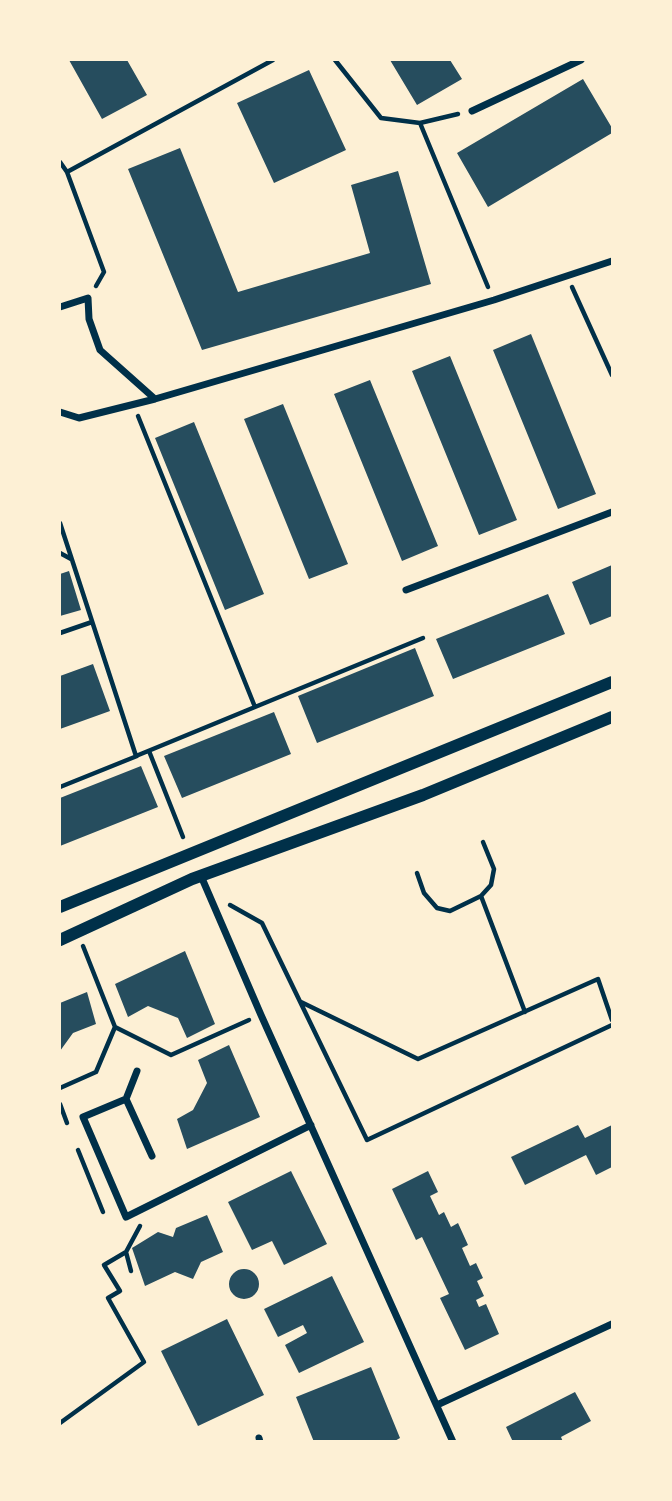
<!DOCTYPE html>
<style>
body{margin:0}
#map{position:relative;width:672px;height:1501px;overflow:hidden;background:#fdf0d5;font-family:Spectral,serif}
canvas{display:block}
.frame{position:absolute;inset:0;border:61px solid #fdf0d5;pointer-events:none}
</style>
<div id="map">
<canvas width="672" height="1501"></canvas>
<div class="frame"></div>
</div>
<script>
const ctx = document.querySelector('canvas').getContext('2d');
ctx.lineJoin = 'round';
function paint(path, color) { ctx.fillStyle = color; ctx.fill(path, 'evenodd'); }
const toPath = rows => new Path2D(rows.map(r => 'M' + r).join(''));
function strokePath(path, color, width, dash) { ctx.strokeStyle = color; ctx.lineWidth = width; ctx.lineCap = dash ? 'butt' : 'round'; ctx.setLineDash(dash || []); ctx.stroke(path); }
paint(toPath([
 [69,60,127,60,147,95,102,119],
 [390,60,450,60,462,79,417,105],
 [309,70,346,150,274,183,237,103],
 [583,79,612,128,612,133,488,207,457,153],
 [180,148,238,292,370,253,351,185,398,171,431,284,202,350,128,169],
 [531,334,596,494,558,509,493,350],
 [450,356,517,520,479,535,412,371],
 [370,380,438,546,402,561,334,394],
 [283,404,348,564,309,579,244,419],
 [194,422,264,594,225,610,155,438],
 [612,565,612,616,590,625,572,582],
 [69,571,81,610,60,616,60,574],
 [548,594,565,634,453,679,436,639],
 [415,648,434,696,317,743,298,696],
 [93,664,110,711,60,729,60,676],
 [274,712,291,754,182,798,164,756],
 [141,766,158,807,60,846,60,798],
 [185,951,215,1024,187,1038,178,1018,148,1006,128,1017,115,984],
 [87,992,96,1024,73,1033,60,1051,60,1003],
 [229,1045,260,1117,187,1149,177,1119,193,1110,207,1083,198,1060],
 [578,1125,585,1138,612,1125,612,1167,596,1175,586,1155,525,1185,511,1157],
 [291,1171,327,1244,284,1265,272,1241,252,1250,228,1202],
 [428,1171,438,1192,430,1196,439,1215,444,1212,451,1227,458,1223,468,1245,462,1248,470,1266,476,1263,483,1278,477,1281,484,1296,476,1300,479,1307,486,1304,499,1334,465,1350,440,1298,449,1294,422,1237,416,1240,392,1189],
 [207,1215,223,1252,201,1262,193,1279,175,1272,145,1286,132,1248,158,1232,173,1237,176,1228],
 '229 1284a15 15 0 1 1 30 0a15 15 0 1 1-30 0Z',
 [332,1276,364,1342,299,1373,285,1345,307,1333,303,1325,278,1337,264,1309],
 [227,1319,264,1395,198,1426,161,1351],
 [371,1367,400,1438,393,1442,314,1442,296,1397],
 [575,1392,591,1421,561,1437,563,1442,513,1442,506,1427]
]), '#264d5e');
strokePath(toPath([
 [335,60,381,118,420,123,458,114],
 [420,123,488,287],
 [60,162,67,172,104,272,96,286],
 [67,172,273,60],
 [572,287,612,375],
 [60,523,136,756,255,707,138,416],
 [60,553,71,559],
 [60,633,92,622],
 [255,707,423,638],
 [149,751,183,837],
 [60,787,137,756],
 [483,842,494,869,491,885,481,896,525,1012],
 [417,873,424,893,437,908,450,911,481,896],
 [230,905,262,923,367,1140,612,1025],
 [83,946,115,1027],
 [301,1002,418,1059,598,979,612,1020],
 [60,1088,96,1072,115,1027,171,1055,249,1020],
 [60,1104,67,1123],
 [78,1150,103,1212],
 [131,1271,126,1252,140,1226],
 [60,1423,144,1362,108,1298,120,1291,104,1265,126,1252]
]), '#003049', 4.5);
strokePath(toPath([
 [472,111,581,60],
 [60,307,88,298,89,319,100,350,155,399],
 [60,412,79,418,155,399,494,300,612,261],
 [406,590,612,512],
 [201,876,261,1015,453,1442],
 [137,1071,126,1099,83,1117,126,1217,311,1125],
 [126,1099,152,1156],
 [437,1405,612,1324],
 [259,1438,260,1442]
]), '#003049', 7);
strokePath(toPath([
 [60,907,612,682],
 [60,940,192,879,423,795,612,717]
]), '#003049', 12);
</script>
